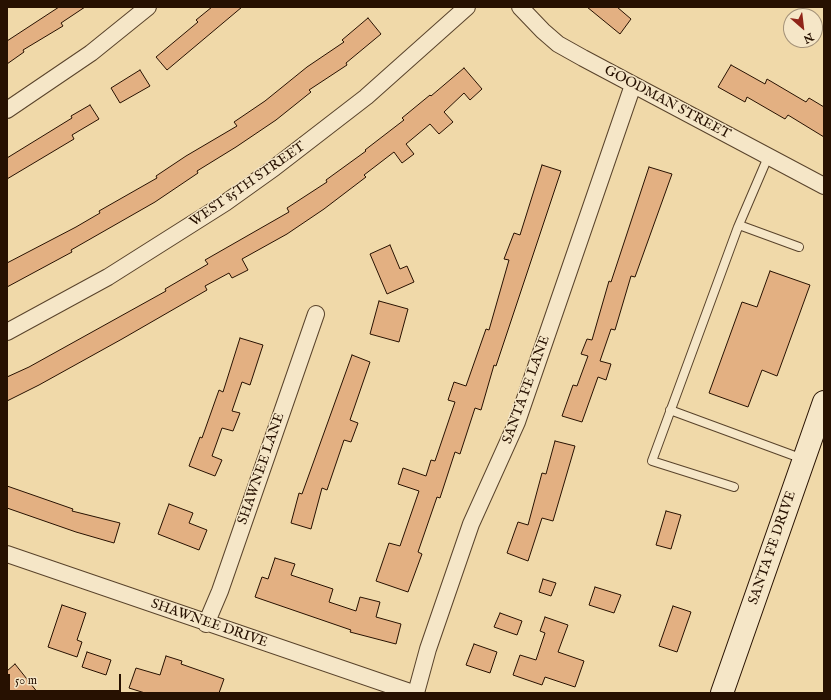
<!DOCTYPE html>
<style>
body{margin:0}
#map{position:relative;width:831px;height:700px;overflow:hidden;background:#f0d9a9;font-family:"IM FELL English",serif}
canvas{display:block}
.frame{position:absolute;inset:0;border:8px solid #271101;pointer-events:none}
.north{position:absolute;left:783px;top:8px;width:40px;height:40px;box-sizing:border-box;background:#f5e6c7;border:1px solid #a39178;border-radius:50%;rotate:152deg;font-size:11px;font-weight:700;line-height:16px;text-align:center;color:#271101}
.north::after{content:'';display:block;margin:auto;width:14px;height:18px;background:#8f2418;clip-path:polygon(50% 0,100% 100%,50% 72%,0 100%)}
.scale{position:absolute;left:8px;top:674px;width:113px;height:18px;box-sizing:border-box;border:2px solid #271101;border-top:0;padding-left:5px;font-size:12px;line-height:14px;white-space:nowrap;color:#271101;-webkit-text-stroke:3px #f5e6c7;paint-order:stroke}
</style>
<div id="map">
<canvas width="831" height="700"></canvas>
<div class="frame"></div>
<div class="north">N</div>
<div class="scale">50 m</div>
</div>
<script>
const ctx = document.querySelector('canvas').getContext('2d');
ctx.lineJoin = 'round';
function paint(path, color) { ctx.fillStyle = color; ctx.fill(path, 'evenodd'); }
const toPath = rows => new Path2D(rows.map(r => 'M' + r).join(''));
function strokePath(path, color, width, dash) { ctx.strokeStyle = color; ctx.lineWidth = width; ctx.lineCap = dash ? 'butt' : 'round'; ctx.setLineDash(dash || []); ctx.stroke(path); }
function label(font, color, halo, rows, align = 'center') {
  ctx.font = font + ' "IM FELL English",serif'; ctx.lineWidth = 3; ctx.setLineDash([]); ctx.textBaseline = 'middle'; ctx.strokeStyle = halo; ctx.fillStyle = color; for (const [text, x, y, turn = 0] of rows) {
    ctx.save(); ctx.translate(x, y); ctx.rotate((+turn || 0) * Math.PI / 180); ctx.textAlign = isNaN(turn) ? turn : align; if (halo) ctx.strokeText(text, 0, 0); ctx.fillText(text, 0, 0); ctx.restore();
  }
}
const building = toPath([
 [59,7,85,7,61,23,63,26,23,50,24,52,7,64,7,41,59,7],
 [212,7,242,7,167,70,156,57,198,22,196,20,212,7],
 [587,7,617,7,631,19,620,34,587,7],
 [368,18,381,34,346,63,347,65,309,90,311,92,276,120,236,147,197,171,198,173,155,202,71,250,72,252,7,287,7,263,76,227,100,213,99,211,157,178,156,176,186,156,237,126,234,122,265,101,307,67,344,42,342,40,368,18],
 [731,65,765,84,767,79,806,102,809,98,824,107,824,137,788,115,785,119,747,97,745,102,718,87,731,65],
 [464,68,482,89,470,100,464,93,444,112,453,122,439,134,430,124,406,144,414,154,402,163,394,152,364,175,366,177,324,209,287,234,242,259,248,270,232,278,229,273,205,286,207,290,122,339,39,385,7,401,7,377,29,367,166,291,165,289,208,264,205,260,289,212,287,208,327,182,326,180,366,151,365,150,404,120,402,118,430,95,431,96,464,68],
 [140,70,150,86,120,103,111,88,140,70],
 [90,105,99,119,72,135,74,139,7,179,7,158,72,118,71,116,90,105],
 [542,165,561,171,496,366,494,365,481,410,475,408,460,454,455,452,440,498,437,497,418,552,422,554,408,592,376,581,389,543,400,546,419,491,398,484,403,468,426,476,431,460,435,461,455,402,448,400,454,382,466,386,486,329,489,330,509,260,504,259,514,233,520,235,542,165],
 [649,167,672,174,635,277,631,276,615,330,611,329,600,361,611,364,606,380,598,377,582,422,562,416,573,385,577,386,588,356,581,354,587,339,592,340,609,281,611,282,649,167],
 [390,245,400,269,407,266,414,282,387,294,370,254,390,245],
 [770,271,810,285,777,376,762,370,748,407,709,393,742,302,757,307,770,271],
 [379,301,408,309,399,342,370,334,379,301],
 [240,338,263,345,250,385,242,382,232,411,240,413,233,431,222,428,212,456,222,460,215,476,189,466,200,437,202,438,219,390,223,392,240,338],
 [352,355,370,362,350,420,358,423,351,442,344,440,327,490,322,488,311,529,291,523,299,493,302,494,352,355],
 [555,441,575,446,553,521,542,518,528,561,507,553,518,522,528,525,542,473,546,474,555,441],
 [7,486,73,509,72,511,120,523,114,543,76,532,7,508,7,486],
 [169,504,193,513,189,523,207,530,199,550,158,534,169,504],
 [666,511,681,515,671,549,656,545,666,511],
 [275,558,295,564,291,575,333,589,329,602,356,611,360,597,380,602,376,617,401,624,396,644,350,632,351,630,255,597,262,577,268,579,275,558],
 [543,579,556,583,551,596,539,592,543,579],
 [595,587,621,595,614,613,589,605,595,587],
 [62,605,86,613,77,640,82,642,77,657,48,647,62,605],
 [673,606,691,612,677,652,659,646,673,606],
 [500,613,522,621,517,635,494,627,500,613],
 [545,617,568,625,558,652,584,661,575,687,545,677,542,685,513,675,520,655,536,660,545,633,540,631,545,617],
 [474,644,497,652,490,673,466,665,474,644],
 [87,652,111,660,106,675,82,667,87,652],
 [166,656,182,661,181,664,224,679,219,693,145,693,129,688,136,668,160,675,166,656],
 [15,664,38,693,12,693,7,686,7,671,15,664]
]);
paint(building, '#e3b082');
strokePath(building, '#271101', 1);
const lane = toPath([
 [739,225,799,247],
 [670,410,803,459],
 [734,487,652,461,738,227,768,157]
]);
const street = toPath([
 [520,7,543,31,558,44,583,58,824,186],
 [7,110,91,53,148,7],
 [7,332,108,277,225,203,274,168,366,97,467,7],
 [7,554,413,693],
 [206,624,220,591,316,314],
 [416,693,428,649,471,524,517,422,633,85]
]);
const secondary = toPath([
 [722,693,824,402]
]);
strokePath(lane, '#59432b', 10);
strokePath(street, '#59432b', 18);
strokePath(secondary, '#271101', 24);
strokePath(lane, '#f5e6c7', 8);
strokePath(street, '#f5e6c7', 16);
strokePath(secondary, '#f5e6c7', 22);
label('14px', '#271101', '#f5e6c7', [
 ["GOODMAN STREET",667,103,28],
 ["WEST 85TH STREET",248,185,-35],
 ["SANTA FE LANE",527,390,-70],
 ["SHAWNEE LANE",262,469,-71],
 ["SANTA FE DRIVE",773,548,-71],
 ["SHAWNEE DRIVE",209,624,19]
]);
</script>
